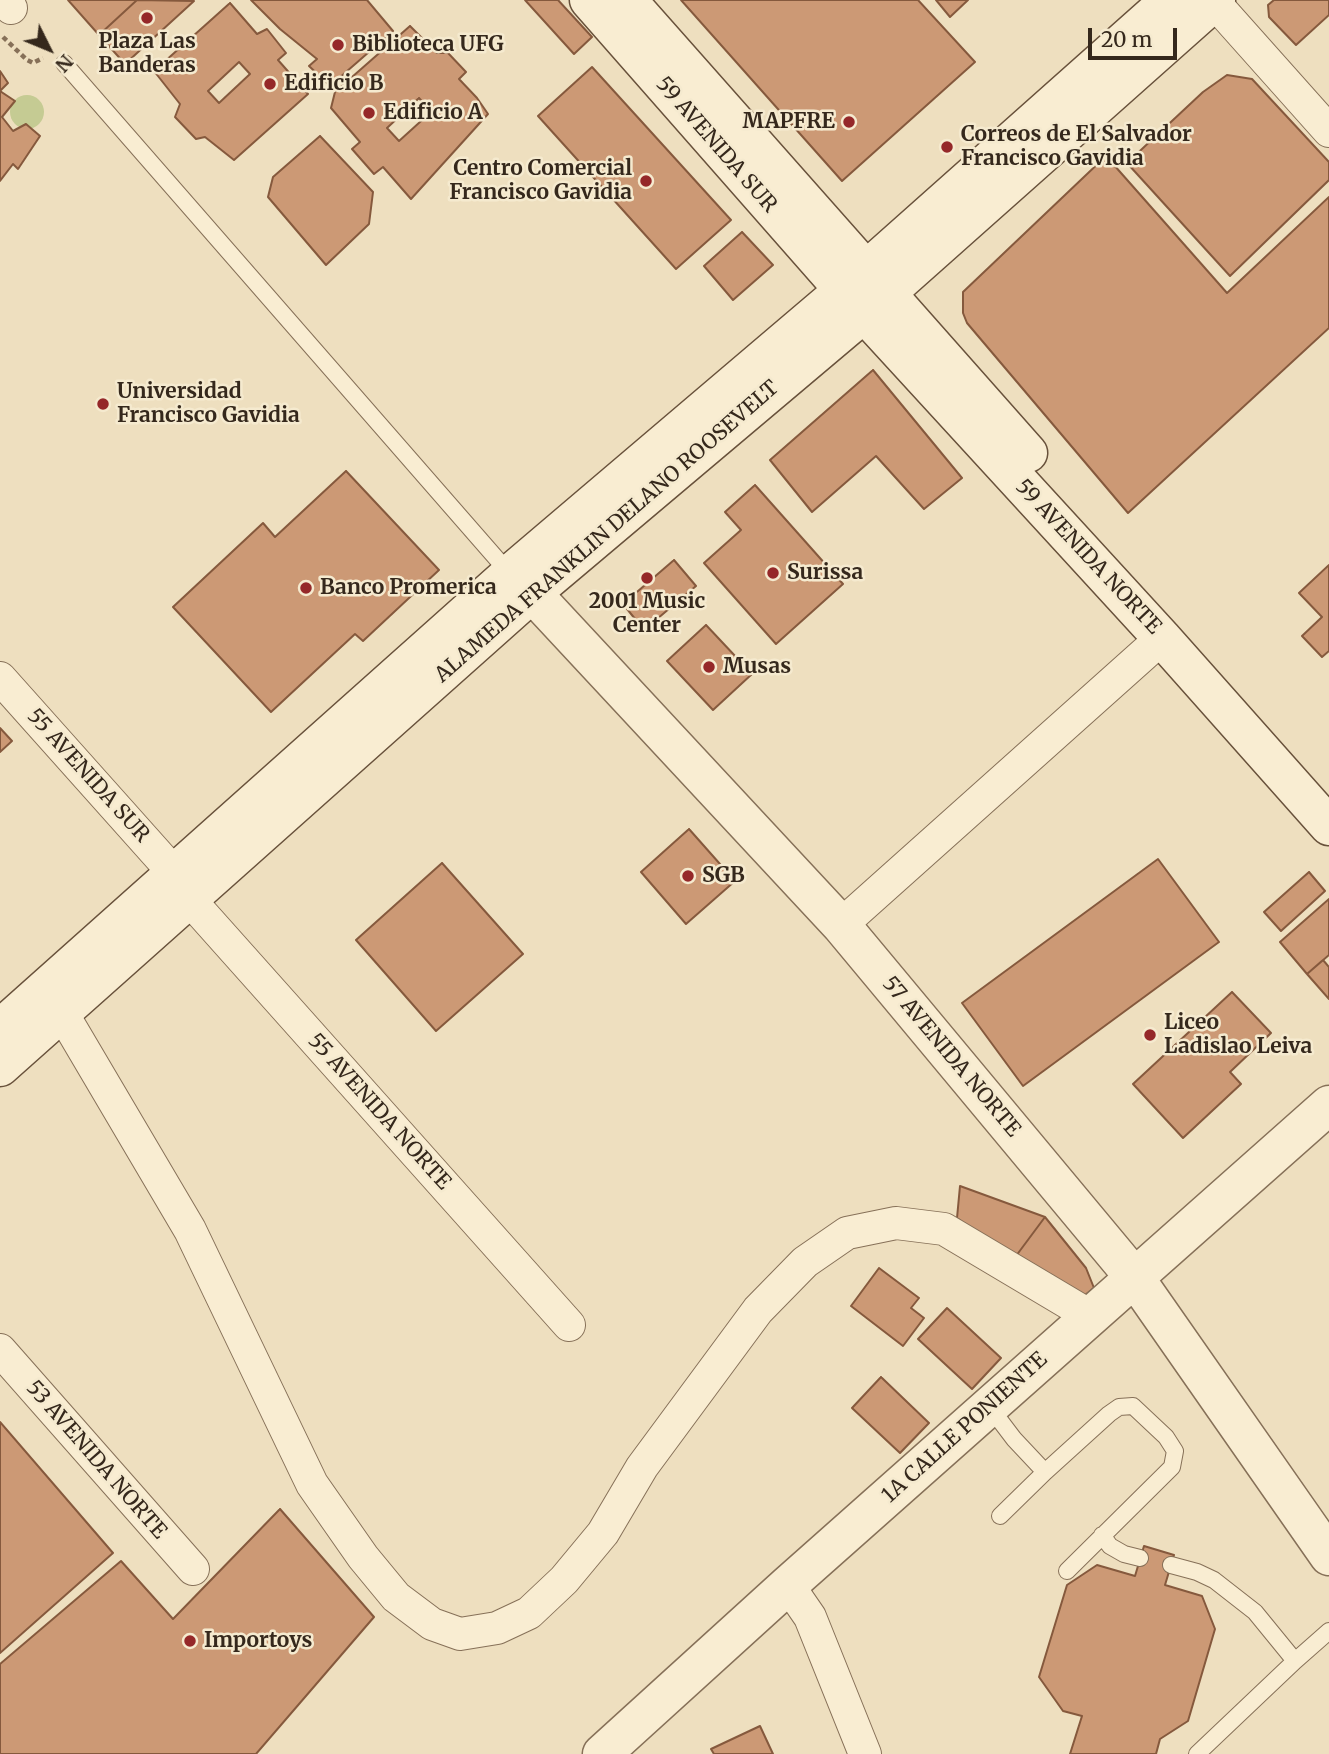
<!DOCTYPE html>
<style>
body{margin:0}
#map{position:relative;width:1329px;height:1754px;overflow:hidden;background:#eedfbf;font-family:Merriweather,serif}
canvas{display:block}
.north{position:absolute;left:14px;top:14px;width:70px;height:70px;-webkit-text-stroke:5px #f5eacf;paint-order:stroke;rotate:133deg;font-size:19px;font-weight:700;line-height:28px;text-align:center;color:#35281c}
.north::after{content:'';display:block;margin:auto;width:24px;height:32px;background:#35281c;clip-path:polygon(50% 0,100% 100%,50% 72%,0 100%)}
.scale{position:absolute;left:1088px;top:28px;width:89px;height:32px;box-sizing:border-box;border:4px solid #35281c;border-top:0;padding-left:9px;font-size:21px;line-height:24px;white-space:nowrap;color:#35281c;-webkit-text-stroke:5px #f5eacf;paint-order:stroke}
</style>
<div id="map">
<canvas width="1329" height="1754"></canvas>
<div class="north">N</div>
<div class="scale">20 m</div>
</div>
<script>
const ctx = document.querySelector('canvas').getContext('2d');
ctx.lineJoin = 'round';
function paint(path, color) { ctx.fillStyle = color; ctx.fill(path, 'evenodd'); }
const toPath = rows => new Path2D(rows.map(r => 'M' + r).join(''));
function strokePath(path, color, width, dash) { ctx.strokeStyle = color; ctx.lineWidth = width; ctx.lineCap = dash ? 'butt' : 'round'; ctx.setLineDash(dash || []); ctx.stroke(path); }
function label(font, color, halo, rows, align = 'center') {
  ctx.font = font + ' Merriweather,serif'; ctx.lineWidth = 5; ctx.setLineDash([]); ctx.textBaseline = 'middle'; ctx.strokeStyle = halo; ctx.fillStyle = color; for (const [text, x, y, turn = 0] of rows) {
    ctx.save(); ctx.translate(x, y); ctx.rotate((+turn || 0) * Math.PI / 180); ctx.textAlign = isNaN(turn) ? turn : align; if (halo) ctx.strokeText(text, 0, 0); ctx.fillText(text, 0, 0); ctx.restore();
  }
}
paint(toPath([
 '10 112a17 17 0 1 1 34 0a17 17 0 1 1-34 0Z'
]), '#c5cb93');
const building = toPath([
 [68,0,137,0,99,35,68,0],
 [137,0,194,1,125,64,99,35,137,0],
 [251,0,367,0,393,31,330,86,309,66,317,59,280,29,251,0],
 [525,0,558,0,592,37,574,54,525,0],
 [681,0,918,0,975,62,842,181,681,0],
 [936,0,968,0,950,17,936,0],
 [1274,0,1329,0,1329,15,1296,45,1269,17,1268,5,1274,0],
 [230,3,257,34,267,29,286,53,278,60,308,94,234,160,205,137,196,139,175,117,180,104,154,71,230,3],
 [239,62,250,74,219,103,208,91,239,62],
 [410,26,437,53,448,53,466,72,459,79,477,98,488,114,411,199,383,167,374,174,352,149,360,142,331,108,335,92,410,26],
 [419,98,431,112,399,141,387,128,419,98],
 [592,67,731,220,676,269,538,116,592,67],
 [0,71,8,83,0,91,15,101,2,117,13,131,26,124,40,136,18,169,13,164,0,181,0,71],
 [1227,75,1252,79,1329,162,1329,180,1230,276,1127,163,1203,92,1227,75],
 [320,136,373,192,369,224,326,265,268,197,273,177,320,136],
 [1106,156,1227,293,1329,197,1329,328,1128,513,967,323,963,313,963,292,1106,156],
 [742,232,773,265,733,300,704,266,742,232],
 [873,370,962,478,924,509,876,456,812,512,770,460,873,370],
 [346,471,439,570,363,641,355,634,271,712,173,607,263,523,275,537,346,471],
 [755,485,843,584,776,644,704,563,741,530,725,512,755,485],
 [674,560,696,586,644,630,623,604,674,560],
 [1329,565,1329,651,1322,657,1302,636,1322,617,1299,593,1329,565],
 [706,625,752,674,713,710,667,661,706,625],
 [0,728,12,741,0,752,0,728],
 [689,829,735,881,686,924,641,872,689,829],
 [1158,859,1219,942,1023,1086,962,1003,1158,859],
 [442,863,523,954,436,1031,356,940,442,863],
 [1309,872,1325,891,1281,931,1264,912,1309,872],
 [1329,899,1329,955,1307,974,1280,942,1329,899],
 [1323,960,1329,967,1329,999,1307,974,1323,960],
 [1232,992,1271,1033,1230,1072,1241,1084,1183,1138,1133,1084,1232,992],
 [960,1186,1045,1217,1013,1260,957,1218,960,1186],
 [1045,1217,1086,1268,1094,1288,1084,1296,1013,1260,1045,1217],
 [879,1268,919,1298,911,1308,924,1318,903,1346,851,1306,879,1268],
 [947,1308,1001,1358,972,1389,918,1339,947,1308],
 [881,1377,929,1423,900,1453,852,1408,881,1377],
 [0,1422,113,1553,0,1653,0,1422],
 [280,1509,374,1617,256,1754,0,1754,0,1664,121,1561,173,1619,280,1509],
 [1144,1546,1174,1555,1165,1585,1202,1596,1215,1629,1188,1721,1160,1739,1156,1754,1070,1754,1082,1716,1063,1711,1039,1677,1067,1585,1097,1565,1135,1576,1144,1546],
 [760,1726,773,1754,714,1754,711,1749,760,1726]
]);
paint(building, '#cc9975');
strokePath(building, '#85593d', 2);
const service = toPath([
 [64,63,510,574],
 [989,1406,1014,1439,1045,1472,1109,1414,1119,1407,1133,1406,1166,1437,1175,1451,1172,1467,1067,1571],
 [1000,1516,1045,1472],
 [1102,1535,1110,1546,1124,1554,1140,1558],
 [1171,1565,1197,1572,1214,1580,1255,1612,1295,1661,1329,1631],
 [1197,1754,1295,1661]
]);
const minor = toPath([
 [4,0,11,8],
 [1214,2,1329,131],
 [0,678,175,874],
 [189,899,569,1325],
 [841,925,1162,638],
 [62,1013,190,1230,312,1484,363,1557,396,1597,432,1624,460,1634,497,1628,529,1613,564,1580,603,1533,642,1467,758,1310,805,1262,847,1233,896,1223,944,1229,1092,1317],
 [0,1350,193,1569],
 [788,1585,810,1617,865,1754]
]);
const tertiary = toPath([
 [532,593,841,925,1135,1278,1329,1556],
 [602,1754,788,1585,1329,1105]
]);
const secondary = toPath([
 [589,0,864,313,1162,638,1329,826],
 [627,0,1028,453],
 [0,1029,510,574,844,290,1170,0],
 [0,1067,532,593,864,313,1216,0]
]);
strokePath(service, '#867058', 18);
strokePath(minor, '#867058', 34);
strokePath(tertiary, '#867058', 41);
strokePath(secondary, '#68513b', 41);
strokePath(toPath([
 [3,37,27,60,33,63,43,58]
]), '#867058', 4.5, [5, 3.5]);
strokePath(service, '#f9edd2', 16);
strokePath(minor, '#f9edd2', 32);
strokePath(tertiary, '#f9edd2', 38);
strokePath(secondary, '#f9edd2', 38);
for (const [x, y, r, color] of [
 [147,18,7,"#952829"],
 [338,45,7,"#952829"],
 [270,84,7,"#952829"],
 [369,113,7,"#952829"],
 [849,122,7,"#952829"],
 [947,147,7,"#952829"],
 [646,181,7,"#952829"],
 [103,404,7,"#952829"],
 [773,573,7,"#952829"],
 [647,578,7,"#952829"],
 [306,588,7,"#952829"],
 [709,667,7,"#952829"],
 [688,876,7,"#952829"],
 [1150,1035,7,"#952829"],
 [190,1641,7,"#952829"]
]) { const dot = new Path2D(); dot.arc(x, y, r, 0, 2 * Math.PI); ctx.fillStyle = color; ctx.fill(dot); strokePath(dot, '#f5eacf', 2.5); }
label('bold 21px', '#35281c', '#f5eacf', [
 ["Plaza Las",147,42,"center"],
 ["Banderas",147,66,"center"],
 ["Biblioteca UFG",352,45],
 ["Edificio B",284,84],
 ["Edificio A",383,113],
 ["MAPFRE",835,122,"right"],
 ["Correos de El Salvador",961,135],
 ["Francisco Gavidia",961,159],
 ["Centro Comercial",632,169,"right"],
 ["Francisco Gavidia",632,193,"right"],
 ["Universidad",117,392],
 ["Francisco Gavidia",117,416],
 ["Surissa",787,573],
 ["Banco Promerica",320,588],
 ["2001 Music",647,602,"center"],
 ["Center",647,626,"center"],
 ["Musas",723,667],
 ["SGB",702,876],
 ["Liceo",1164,1023],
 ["Ladislao Leiva",1164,1047],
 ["Importoys",204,1641]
], 'left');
label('21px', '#35281c', '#f5eacf', [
 ["59 AVENIDA SUR",716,145,49],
 ["ALAMEDA FRANKLIN DELANO ROOSEVELT",607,532,-41],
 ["59 AVENIDA NORTE",1088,557,47],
 ["55 AVENIDA SUR",88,776,48],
 ["57 AVENIDA NORTE",951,1057,50],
 ["55 AVENIDA NORTE",379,1112,48],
 ["1A CALLE PONIENTE",965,1428,-42],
 ["53 AVENIDA NORTE",96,1460,49]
]);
</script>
